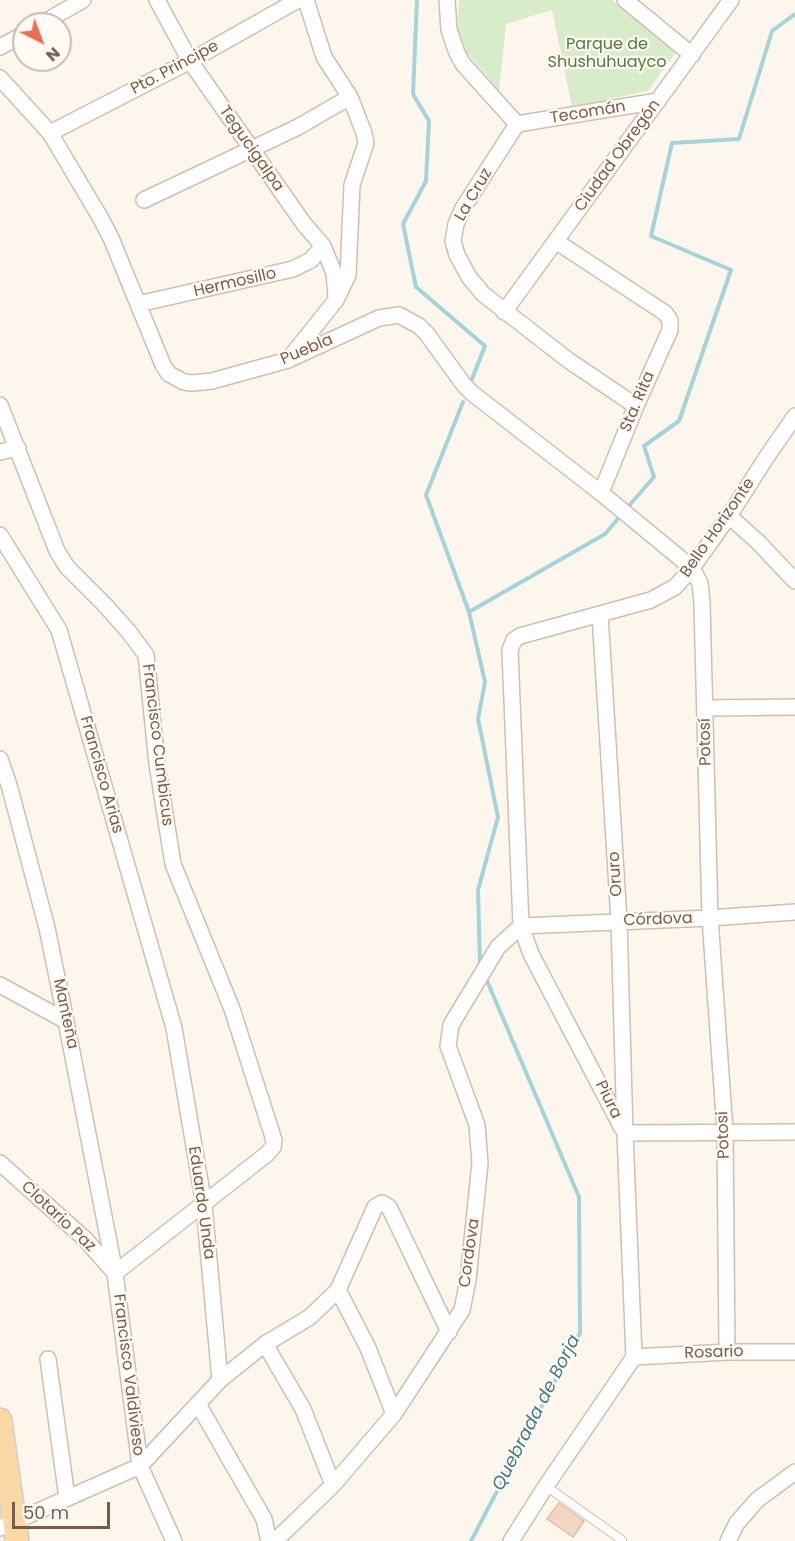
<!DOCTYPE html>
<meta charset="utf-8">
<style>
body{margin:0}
#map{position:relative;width:795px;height:1541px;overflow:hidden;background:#fdf6ec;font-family:Poppins,sans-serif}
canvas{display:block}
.north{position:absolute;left:12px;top:12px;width:60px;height:60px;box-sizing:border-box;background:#fffaf3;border:2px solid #cabbb1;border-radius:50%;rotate:138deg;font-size:16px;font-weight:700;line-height:24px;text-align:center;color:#7a5c4d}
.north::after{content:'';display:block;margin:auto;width:21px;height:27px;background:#e76f51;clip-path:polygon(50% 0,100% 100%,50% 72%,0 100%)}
.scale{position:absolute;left:12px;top:1502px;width:98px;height:27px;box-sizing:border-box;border:3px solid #7a5c4d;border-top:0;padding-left:8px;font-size:18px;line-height:21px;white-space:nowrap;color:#7a5c4d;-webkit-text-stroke:4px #fffaf3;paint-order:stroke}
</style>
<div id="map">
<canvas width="795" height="1541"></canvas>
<div class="north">N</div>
<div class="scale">50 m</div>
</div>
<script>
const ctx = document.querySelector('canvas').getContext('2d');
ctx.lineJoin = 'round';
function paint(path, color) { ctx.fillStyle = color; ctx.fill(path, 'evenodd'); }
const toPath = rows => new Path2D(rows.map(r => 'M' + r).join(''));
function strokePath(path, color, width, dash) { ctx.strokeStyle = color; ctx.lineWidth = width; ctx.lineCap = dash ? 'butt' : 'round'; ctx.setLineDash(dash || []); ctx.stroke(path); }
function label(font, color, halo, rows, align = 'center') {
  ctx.font = font + ' Poppins,sans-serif'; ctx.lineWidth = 4.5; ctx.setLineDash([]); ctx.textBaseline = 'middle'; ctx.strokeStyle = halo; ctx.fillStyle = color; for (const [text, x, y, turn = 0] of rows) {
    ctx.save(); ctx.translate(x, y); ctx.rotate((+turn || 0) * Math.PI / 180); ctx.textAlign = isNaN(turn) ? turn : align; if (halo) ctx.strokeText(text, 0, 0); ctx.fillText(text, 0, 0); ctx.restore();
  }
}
paint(toPath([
 [459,0,612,0,676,52,648,91,572,107,552,10,506,24,499,91,467,53,457,29]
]), '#d8ecc9');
strokePath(toPath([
 [417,0,413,94,429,121,426,181,403,224,416,287,485,346,472,379],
 [463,402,426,495,469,612,485,682,478,719,498,817,478,890,480,964],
 [627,508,654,477,644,446,679,421,731,270,651,236,672,143,739,139,772,31,795,14],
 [469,612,605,534,622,514],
 [471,1541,580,1333,579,1197,485,976]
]), '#a5d3da', 4);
const building = toPath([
 [559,1503,584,1521,573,1537,547,1519,559,1503]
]);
paint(building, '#f3d5c3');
strokePath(building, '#e6bba3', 1.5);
const service = toPath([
 [546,1486,622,1540]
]);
const minor = toPath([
 [157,0,190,61,304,224,323,246,334,273,336,297],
 [447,0,449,30,457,53,463,64,517,124],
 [625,0,692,55],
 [41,24,83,0],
 [0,47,24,34],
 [0,78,50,133,100,217,111,238,163,365,169,374,184,382,192,383,212,381,288,360,379,318,399,315,419,326,427,334,464,385,472,393,601,493,692,568,700,583,702,603,710,918,725,1131,727,1352],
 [517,124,463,208,456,224,453,241,457,255,469,277,483,294,568,360,636,406],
 [517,124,658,101],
 [50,133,190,61,298,0],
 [144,200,298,127,350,97],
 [557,242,665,313,670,320,670,330,636,406,601,493],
 [138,304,293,269,311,260,323,246],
 [504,312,731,0],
 [292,355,336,300,348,275,352,185,366,143,364,133,350,97,324,57,306,0],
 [0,405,57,551,67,567,104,604,129,632,146,655,157,764,173,864,232,1009,274,1140,273,1147,267,1154,115,1273],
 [0,452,18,448],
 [729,516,758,542,795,581],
 [0,535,59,630,174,1028,204,1205,220,1380],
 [705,708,795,707],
 [0,759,9,785,47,928,66,1021,115,1273,140,1466,174,1541],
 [0,985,66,1021],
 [622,1128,531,954,521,926,510,650,514,640,520,636,651,600,675,587,692,568,729,516,766,458,795,416],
 [625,1133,795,1132],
 [0,1163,85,1239,115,1273],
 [338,1290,368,1348,394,1414],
 [265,1344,303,1409,333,1485],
 [634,1357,727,1352,795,1352],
 [48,1359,67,1498],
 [198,1404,264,1519,269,1541],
 [0,1528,140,1466,220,1380,265,1344,310,1317,338,1290,375,1207,382,1203,389,1207,449,1332],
 [275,1541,333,1485,394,1414,462,1310,468,1280,480,1163,477,1125,448,1046,451,1025,498,947,521,926,710,918,795,912],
 [511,1541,546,1486,634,1357,625,1133,619,921,600,614],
 [728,1541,737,1523,757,1500,795,1472]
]);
const primary = toPath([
 [0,1420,17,1541]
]);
strokePath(service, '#d1beb0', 10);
strokePath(minor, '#d1beb0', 18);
strokePath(primary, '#dad1cd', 26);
strokePath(service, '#fff', 8);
strokePath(minor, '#fff', 15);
strokePath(primary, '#fbd9a5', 22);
label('16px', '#537a41', '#fffaf3', [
 ["Parque de",607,45],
 ["Shushuhuayco",607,63]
]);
label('16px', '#7a5c4d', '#fffaf3', [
 ["Pto. Principe",175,68,-28],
 ["Tecomán",588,113,-9],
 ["Tegucigalpa",251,149,55],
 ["Ciudad Obregón",618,156,-54],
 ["La Cruz",474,195,-60],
 ["Hermosillo",235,283,-13],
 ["Puebla",307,350,-23],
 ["Sta. Rita",638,402,-67],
 ["Bello Horizonte",718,528,-55],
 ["Potosí",706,742,-91],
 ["Francisco Cumbicus",157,745,83],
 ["Francisco Arias",101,775,74],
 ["Oruro",616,874,-94],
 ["Córdova",658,920,-2],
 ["Manteña",65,1014,78],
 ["Piura",608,1100,64],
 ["Potosi",724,1135,-92],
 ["Eduardo Unda",201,1203,82],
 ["Clotario Paz",58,1217,43],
 ["Cordova",470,1253,-82],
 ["Rosario",714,1353,-2],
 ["Francisco Valdivieso",128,1375,83]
]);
label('italic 18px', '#437c86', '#fffaf3', [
 ["Quebrada de Borja",537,1413,-63]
]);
</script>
